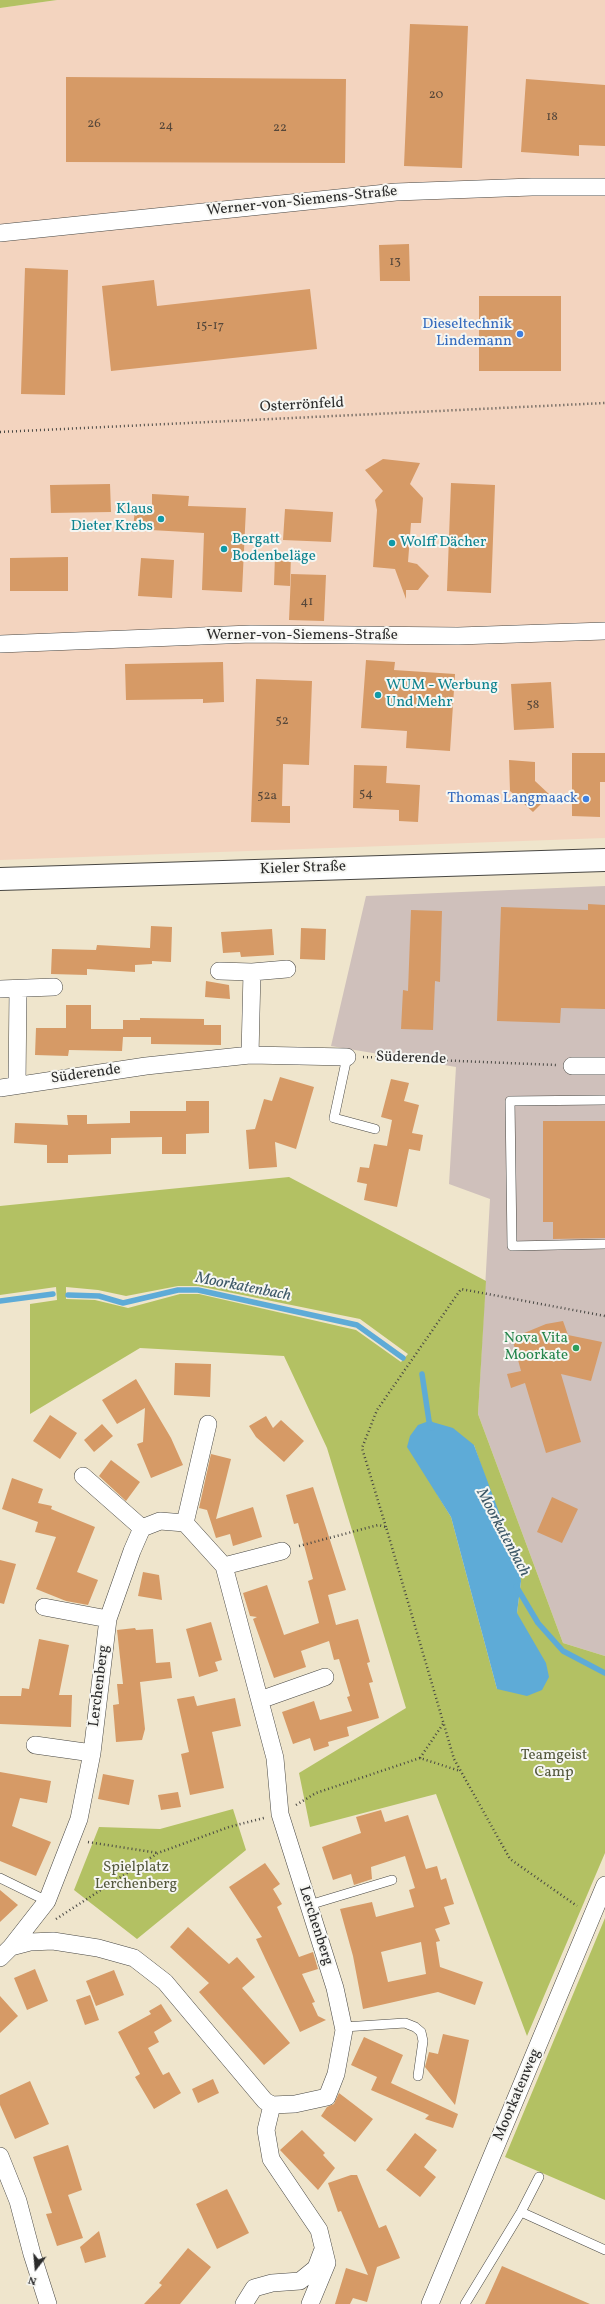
<!DOCTYPE html>
<meta charset="utf-8">
<style>
body{margin:0}
#map{position:relative;width:605px;height:2304px;overflow:hidden;background:#efe5cc;font-family:Vollkorn,serif}
canvas{display:block}
.north{position:absolute;left:16px;top:2248px;width:40px;height:40px;-webkit-text-stroke:3px #f6f6f2;paint-order:stroke;rotate:196deg;font-size:11px;font-weight:700;line-height:16px;text-align:center;color:#2b2b2b}
.north::after{content:'';display:block;margin:auto;width:14px;height:18px;background:#2b2b2b;clip-path:polygon(50% 0,100% 100%,50% 72%,0 100%)}
</style>
<div id="map">
<canvas width="605" height="2304"></canvas>
<div class="north">N</div>
</div>
<script>
const ctx = document.querySelector('canvas').getContext('2d');
ctx.lineJoin = 'round';
function paint(path, color) { ctx.fillStyle = color; ctx.fill(path, 'evenodd'); }
const toPath = rows => new Path2D(rows.map(r => 'M' + r).join(''));
function strokePath(path, color, width, dash) { ctx.strokeStyle = color; ctx.lineWidth = width; ctx.lineCap = dash ? 'butt' : 'round'; ctx.setLineDash(dash || []); ctx.stroke(path); }
function label(font, color, halo, rows, align = 'center') {
  ctx.font = font + ' Vollkorn,serif'; ctx.lineWidth = 4; ctx.setLineDash([]); ctx.textBaseline = 'middle'; ctx.strokeStyle = halo; ctx.fillStyle = color; for (const [text, x, y, turn = 0] of rows) {
    ctx.save(); ctx.translate(x, y); ctx.rotate((+turn || 0) * Math.PI / 180); ctx.textAlign = isNaN(turn) ? turn : align; if (halo) ctx.strokeText(text, 0, 0); ctx.fillText(text, 0, 0); ctx.restore();
  }
}
paint(toPath([
 [57,0,605,0,605,838,0,860,0,8]
]), '#f3d4bf');
paint(toPath([
 [605,886,605,1656,563,1643,478,1414,490,1199,449,1184,456,1067,331,1046,366,896]
]), '#cfc0bb');
paint(toPath([
 [0,0,57,0,0,8],
 [289,1177,486,1281,478,1414,563,1643,605,1656,605,1853,527,2036,436,1794,310,1827,299,1773,406,1708,327,1448,284,1356,140,1348,30,1414,30,1304,57,1300,56,1287,0,1295,0,1206],
 [178,1286,198,1286,360,1319,408,1354,401,1362,356,1330,199,1294,180,1294,128,1308,95,1300,66,1299,66,1287,98,1290,126,1296],
 [474,1445,521,1581,517,1613,497,1689,451,1517,437,1494],
 [233,1809,246,1850,137,1939,74,1890,99,1827,160,1829],
 [605,1918,605,2200,505,2157]
]), '#b3c163');
paint(toPath([
 [429,1421,453,1428,474,1445,519,1566,521,1581,517,1613,546,1663,549,1677,542,1690,527,1696,497,1689,451,1517,407,1447,410,1436,418,1425]
]), '#5eabd7');
strokePath(toPath([
 [68,1295,99,1296,123,1303,178,1290,198,1290,357,1325,403,1358],
 [0,1301,53,1294],
 [422,1374,429,1421,432,1428],
 [516,1586,538,1623,563,1651,605,1673]
]), '#5eabd7', 5.5);
paint(toPath([
 [410,24,468,26,462,168,404,166],
 [66,77,346,79,345,163,66,162],
 [526,79,605,85,605,146,579,145,579,156,521,152],
 [409,244,410,281,380,281,379,245],
 [25,268,68,270,65,395,21,394],
 [154,280,157,306,310,289,317,349,111,371,102,286],
 [479,296,561,296,561,371,479,371],
 [383,459,420,463,410,484,423,498,421,523,411,523,408,562,417,564,429,576,418,590,406,590,406,599,395,569,373,567,377,510,375,500,383,491,365,470],
 [451,483,495,485,491,593,447,591],
 [110,484,111,512,51,513,50,485],
 [152,494,189,496,188,506,246,508,242,592,202,590,204,533,133,529,135,509,152,510],
 [285,509,333,512,331,542,283,540],
 [275,555,291,555,290,586,274,585],
 [68,557,68,591,10,591,10,558],
 [141,558,174,560,172,598,138,596],
 [291,574,326,575,324,621,289,620],
 [366,660,395,662,394,670,455,674,450,751,406,748,407,731,361,728],
 [223,662,224,702,203,703,203,699,126,700,125,664],
 [256,679,312,681,309,765,283,764,282,806,290,806,290,823,251,822],
 [551,682,554,728,514,730,511,684],
 [572,753,605,753,605,782,600,782,600,817,572,816],
 [509,760,535,762,535,781,550,795,533,812,510,791],
 [354,765,387,766,386,783,420,785,418,822,399,821,399,810,353,808],
 [588,904,605,905,605,1009,561,1008,560,1023,497,1021,501,907,588,910],
 [411,910,442,911,440,982,435,981,433,1030,401,1029,403,990,408,991],
 [151,926,172,927,171,962,152,961,152,964,135,965,135,972,87,969,87,975,51,974,52,949,96,950,97,945,150,948],
 [301,928,326,929,325,960,300,959],
 [272,929,274,955,241,957,240,952,223,953,221,932],
 [206,981,229,985,230,999,205,997],
 [66,1005,91,1005,91,1029,123,1029,123,1020,140,1020,140,1018,204,1019,204,1025,221,1025,221,1045,151,1044,151,1037,123,1037,122,1051,69,1050,68,1056,35,1055,36,1028,66,1028],
 [280,1077,314,1087,296,1149,275,1142,277,1167,249,1169,246,1130,255,1129,264,1099,272,1101],
 [391,1079,409,1083,404,1101,419,1105,412,1133,423,1135,420,1151,409,1149,397,1207,364,1200,367,1184,357,1182,360,1167,369,1168,374,1144,387,1146,392,1120,381,1117],
 [186,1101,209,1101,209,1133,186,1134,186,1154,162,1154,162,1137,111,1138,111,1154,68,1155,68,1163,47,1163,47,1145,14,1143,15,1123,68,1125,67,1115,87,1115,87,1124,130,1123,130,1111,186,1111],
 [543,1121,605,1121,605,1238,553,1239,553,1222,543,1222],
 [563,1321,568,1335,602,1342,591,1381,561,1374,581,1442,546,1453,525,1383,511,1388,507,1374,521,1371,512,1338,546,1324],
 [175,1363,211,1364,210,1397,174,1395],
 [136,1379,171,1438,183,1465,151,1478,137,1444,143,1442,145,1408,117,1424,102,1400],
 [50,1415,77,1433,60,1459,33,1441],
 [266,1416,273,1428,281,1420,304,1441,284,1462,256,1437,249,1426],
 [102,1424,113,1436,94,1452,84,1440],
 [211,1454,231,1459,216,1519,253,1507,262,1537,233,1546,230,1534,216,1538,207,1510,199,1508],
 [111,1460,140,1482,126,1501,99,1476],
 [12,1478,43,1489,38,1503,52,1506,51,1509,95,1527,77,1572,98,1580,88,1605,66,1601,36,1589,56,1537,35,1532,38,1522,2,1509],
 [313,1487,346,1590,328,1595,336,1625,358,1619,370,1662,367,1663,373,1682,369,1683,379,1718,347,1727,349,1736,328,1742,329,1746,314,1751,310,1738,293,1744,282,1712,314,1701,320,1720,352,1711,347,1697,350,1696,339,1659,334,1660,329,1641,301,1651,306,1667,274,1678,253,1619,257,1617,250,1616,243,1593,267,1585,284,1635,319,1623,308,1581,313,1579,298,1523,294,1524,286,1495],
 [552,1497,578,1509,562,1543,537,1532],
 [0,1560,16,1564,4,1604,0,1603],
 [143,1572,159,1575,162,1600,138,1596],
 [211,1622,222,1660,215,1662,218,1671,199,1677,186,1629],
 [135,1628,136,1630,153,1629,156,1663,170,1662,172,1678,140,1682,145,1729,142,1740,116,1742,113,1705,119,1704,117,1684,123,1684,117,1630],
 [39,1639,69,1645,59,1695,72,1695,71,1727,0,1724,0,1696,21,1696,22,1688,29,1689],
 [194,1696,197,1706,235,1698,241,1726,212,1732,224,1788,190,1795,181,1754,189,1752,177,1699],
 [0,1772,51,1781,47,1803,20,1798,12,1826,51,1842,36,1876,0,1861],
 [103,1774,134,1780,129,1805,98,1799],
 [178,1792,181,1807,161,1810,158,1795],
 [381,1810,385,1822,408,1815,426,1869,437,1866,441,1880,446,1878,454,1904,444,1907,450,1924,435,1929,440,1941,436,1942,440,1967,483,1982,475,2005,438,1992,363,2009,353,1956,340,1909,372,1902,376,1917,414,1907,409,1890,415,1888,405,1856,371,1867,372,1879,354,1885,351,1874,333,1880,322,1847,361,1833,356,1817],
 [421,1942,426,1974,388,1982,381,1952],
 [265,1863,280,1884,273,1889,282,1904,277,1907,299,1957,313,1952,318,1969,302,1974,315,2002,312,2003,318,2016,326,2020,300,2032,256,1939,262,1937,229,1887],
 [0,1890,18,1905,0,1922],
 [188,1927,229,1964,237,1957,255,1977,242,1988,290,2043,264,2065,199,1992,209,1983,170,1947],
 [35,1969,48,2001,27,2010,14,1978],
 [114,1970,124,1995,96,2006,86,1981],
 [90,1995,99,2020,85,2025,76,2000],
 [0,1996,18,2016,0,2033],
 [161,2004,172,2021,154,2032,159,2042,148,2048,163,2075,169,2072,181,2093,154,2109,135,2077,140,2074,118,2032,151,2014,149,2011],
 [443,2034,469,2040,455,2105,425,2067,429,2052,438,2054],
 [364,2037,403,2055,391,2083,458,2114,453,2128,425,2119,429,2115,371,2090,377,2077,351,2065],
 [213,2079,219,2093,198,2103,192,2089],
 [30,2081,49,2124,15,2139,0,2105,0,2095],
 [339,2093,373,2119,355,2142,321,2116,327,2107,334,2104],
 [302,2130,325,2153,323,2155,335,2168,318,2190,280,2150],
 [415,2133,437,2150,424,2167,436,2177,420,2197,386,2170],
 [68,2145,82,2190,68,2195,83,2238,57,2246,46,2214,52,2213,33,2157],
 [351,2175,357,2175,379,2228,386,2225,400,2258,377,2267,367,2302,353,2298,350,2304,335,2304,346,2268,368,2275,341,2211,338,2212,328,2183],
 [227,2189,249,2233,217,2249,196,2204],
 [99,2231,106,2257,85,2263,80,2247],
 [188,2248,211,2267,180,2304,144,2304,162,2285,159,2283],
 [502,2266,590,2304,485,2304]
]), '#d69a66');
const lane = toPath([
 [347,1057,334,1118,375,1129],
 [605,1100,510,1101,512,1246,605,1244],
 [0,1878,47,1901],
 [309,1905,392,1880],
 [344,2027,405,2023,415,2027,421,2032,423,2041,418,2076],
 [521,2212,605,2250],
 [465,2304,521,2212,539,2177]
]);
const street = toPath([
 [0,233,396,192,532,187,605,187],
 [0,644,251,634,458,636,605,631],
 [219,971,252,972,287,969],
 [0,989,54,987],
 [250,1055,252,972],
 [572,1066,605,1066],
 [17,1085,18,989],
 [0,1088,146,1066,250,1055,347,1057],
 [83,1476,142,1528],
 [185,1523,208,1424],
 [224,1566,282,1551],
 [44,1607,108,1619],
 [260,1700,325,1677],
 [35,1745,92,1753],
 [0,1958,11,1947,47,1901,79,1819,92,1753,108,1619,132,1551,142,1528,160,1521,185,1523,224,1566,275,1758,280,1814,335,1988,344,2030,336,2074,327,2097,295,2104,272,2105,265,2101,165,1982,134,1958,98,1948,53,1941,30,1942,11,1947],
 [272,2105,266,2130,271,2159,319,2230,327,2263,310,2304],
 [0,2156,18,2201,32,2254,48,2304],
 [244,2304,254,2288,272,2283,300,2281,316,2268,322,2252],
 [430,2304,605,1885]
]);
const secondary = toPath([
 [0,879,605,860]
]);
strokePath(lane, '#484743', 10);
strokePath(street, '#484743', 18);
strokePath(secondary, '#484743', 24);
strokePath(toPath([
 [0,432,605,403],
 [363,1057,556,1065],
 [386,1527,362,1448,377,1410,461,1289,605,1316],
 [299,1546,378,1525,386,1527,454,1759,510,1859,577,1906],
 [420,1758,443,1724],
 [296,1805,316,1793,420,1758,460,1771],
 [88,1842,158,1853],
 [56,1919,158,1853,229,1827,264,1818]
]), '#484743', 2.5, [1, 3]);
strokePath(lane, '#fff', 9);
strokePath(street, '#fff', 17);
strokePath(secondary, '#fff', 22);
for (const [x, y, r, color] of [
 [520,334,4,"#3f7fe0"],
 [161,519,4,"#0f9aa8"],
 [392,543,4,"#0f9aa8"],
 [224,549,4,"#0f9aa8"],
 [378,695,4,"#0f9aa8"],
 [586,799,4,"#3f7fe0"],
 [576,1348,4,"#2e9e5b"]
]) { const dot = new Path2D(); dot.arc(x, y, r, 0, 2 * Math.PI); ctx.fillStyle = color; ctx.fill(dot); strokePath(dot, '#f6f6f2', 1.5); }
label('13px', '#56473a', null, [
 ["20",436,96],
 ["18",552,118],
 ["26",94,125],
 ["24",166,127],
 ["22",280,129],
 ["13",395,263],
 ["15-17",210,327],
 ["41",307,603],
 ["58",533,706],
 ["52",282,722],
 ["54",366,795],
 ["52a",267,797]
]);
label('15px', '#2b2b2b', '#f6f6f2', [
 ["Werner-von-Siemens-Straße",302,202,-6],
 ["Osterrönfeld",302,406,-3],
 ["Werner-von-Siemens-Straße",302,636],
 ["Kieler Straße",303,869,-2],
 ["Süderende",411,1059,2],
 ["Süderende",86,1075,-8],
 ["Lerchenberg",100,1686,-83],
 ["Lerchenberg",315,1926,72],
 ["Moorkatenweg",518,2095,-67]
]);
label('15px', '#366cbe', '#f6f6f2', [
 ["Dieseltechnik",512,325],
 ["Lindemann",512,342],
 ["Thomas Langmaack",578,799]
], 'right');
label('15px', '#0d838f', '#f6f6f2', [
 ["Klaus",153,510,"right"],
 ["Dieter Krebs",153,527,"right"],
 ["Bergatt",232,540],
 ["Bodenbeläge",232,557],
 ["Wolff Dächer",400,543],
 ["WUM - Werbung",386,686],
 ["Und Mehr",386,703]
], 'left');
label('15px', '#27864d', '#f6f6f2', [
 ["Nova Vita",568,1339],
 ["Moorkate",568,1356]
], 'right');
label('15px', '#54583c', '#f6f6f2', [
 ["Teamgeist",554,1756],
 ["Camp",554,1773],
 ["Spielplatz",136,1868],
 ["Lerchenberg",136,1885]
]);
label('italic 16px', '#3d5867', '#f6f6f2', [
 ["Moorkatenbach",243,1288,11],
 ["Moorkatenbach",502,1533,62]
]);
</script>
